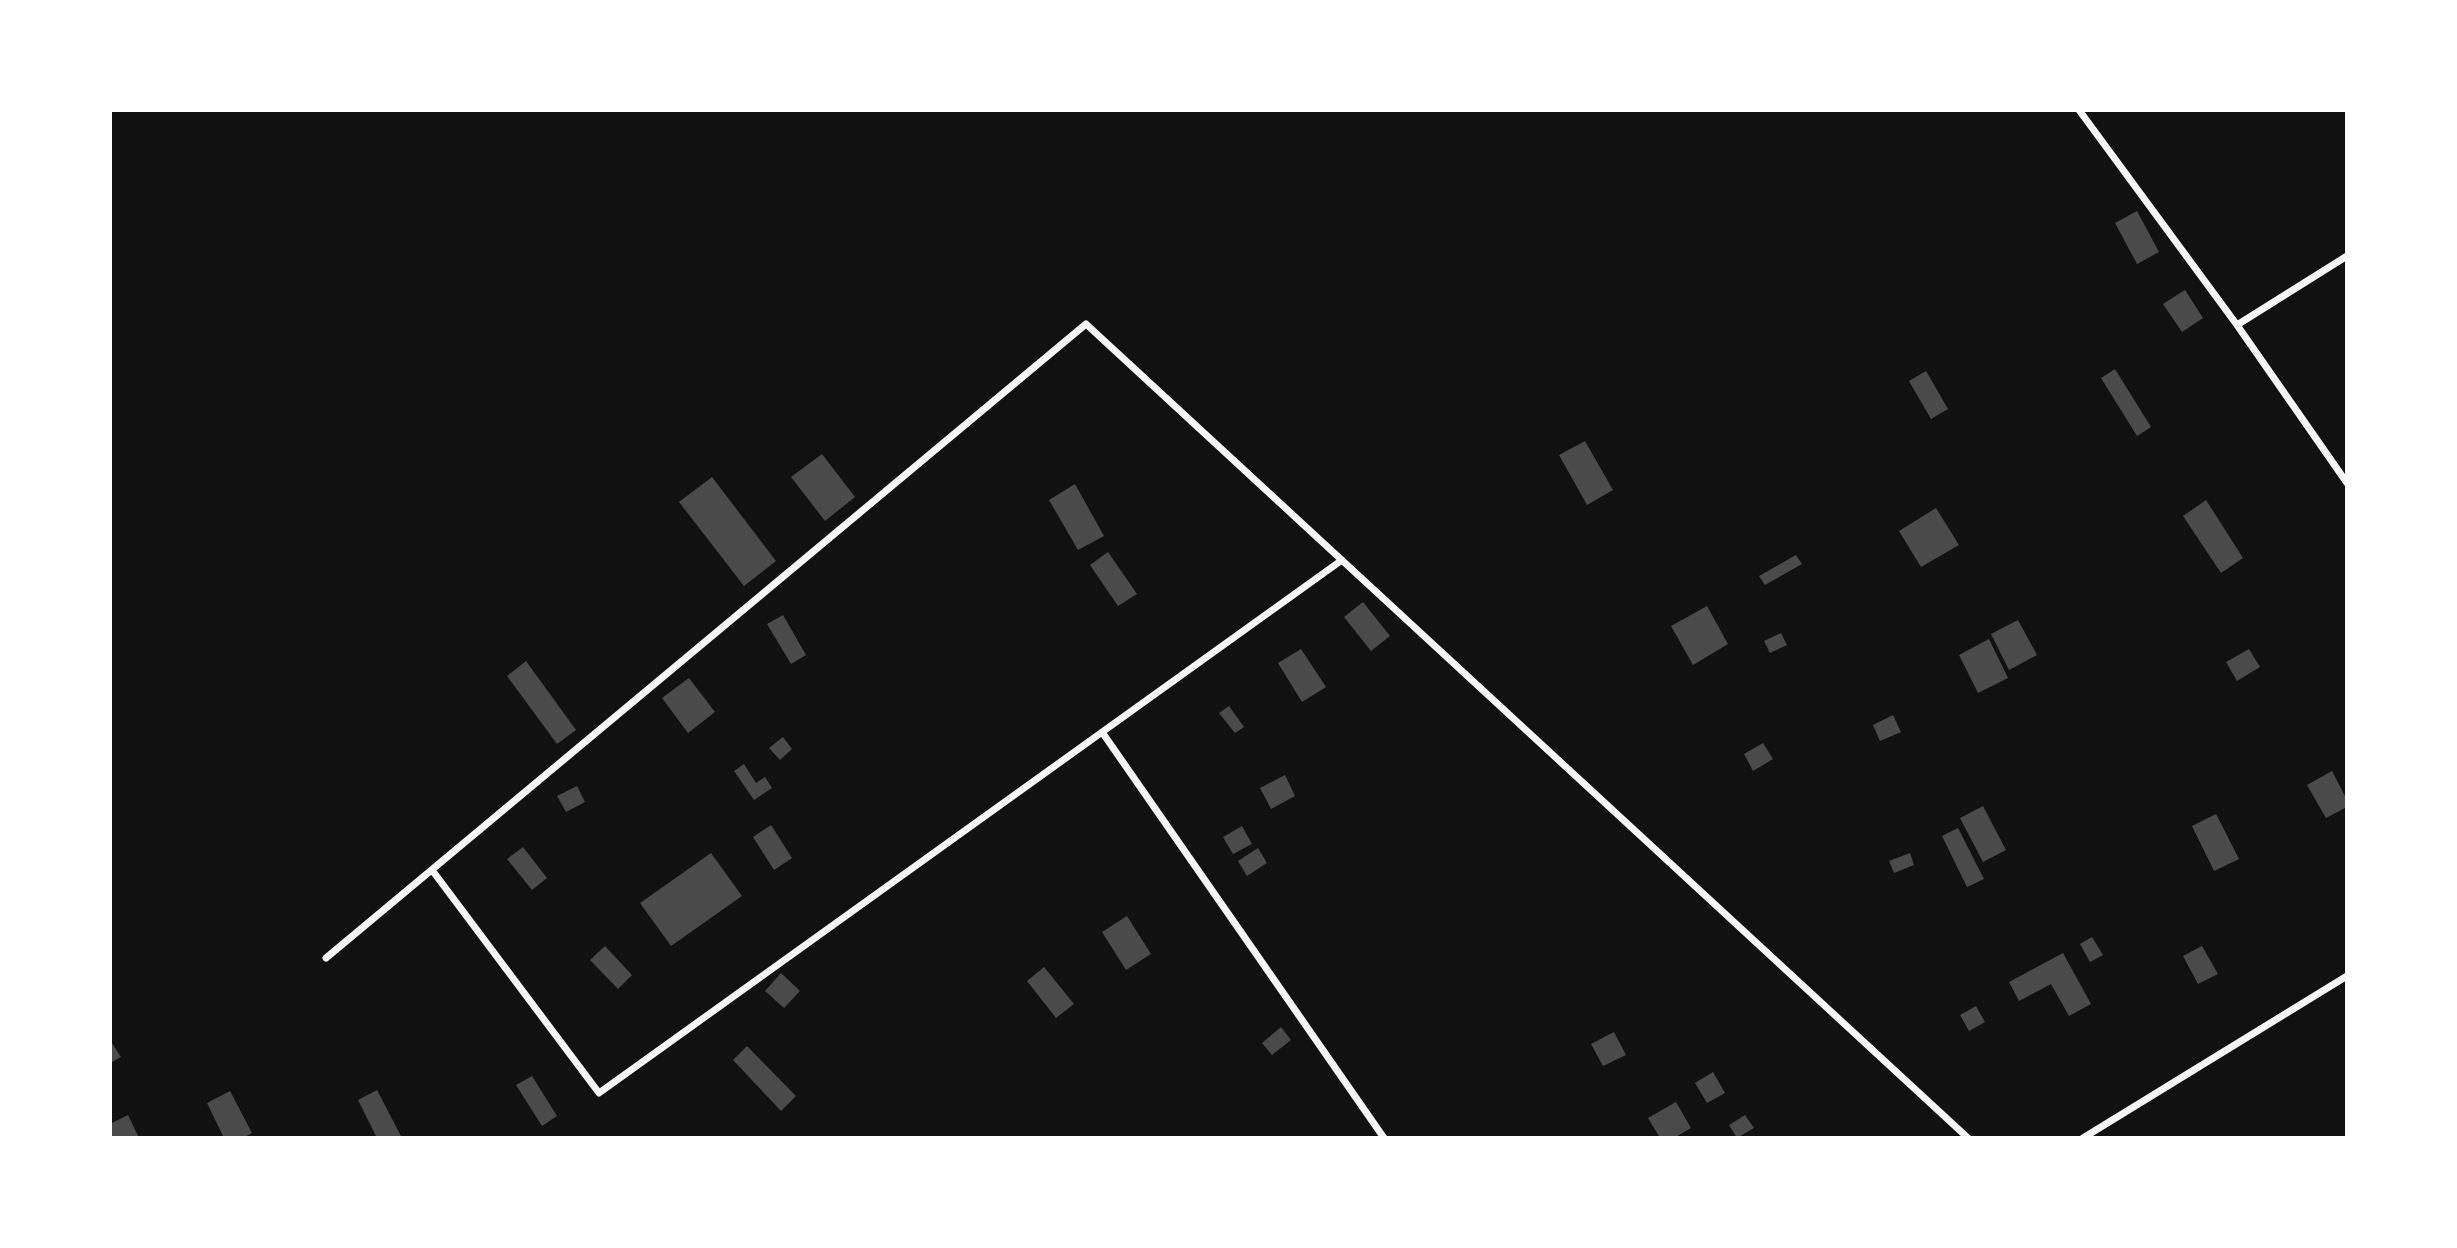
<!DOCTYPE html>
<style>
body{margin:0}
#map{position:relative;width:2457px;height:1248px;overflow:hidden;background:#111;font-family:"Varela Round",sans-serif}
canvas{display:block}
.frame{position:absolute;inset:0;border:112px solid #fff;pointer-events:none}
</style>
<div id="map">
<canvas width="2457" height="1248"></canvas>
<div class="frame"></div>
</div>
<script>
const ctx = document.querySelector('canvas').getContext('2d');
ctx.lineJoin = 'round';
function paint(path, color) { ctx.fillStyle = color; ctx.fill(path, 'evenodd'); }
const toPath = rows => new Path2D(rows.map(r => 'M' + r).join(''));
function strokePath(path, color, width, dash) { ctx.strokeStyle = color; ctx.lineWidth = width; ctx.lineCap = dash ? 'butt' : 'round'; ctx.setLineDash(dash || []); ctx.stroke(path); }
paint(toPath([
 [2137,211,2159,252,2137,264,2115,223],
 [2185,290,2203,318,2182,332,2163,304],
 [2115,369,2151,427,2137,436,2101,378],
 [1926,371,1948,409,1931,419,1909,381],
 [1585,441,1613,490,1587,505,1559,455],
 [822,454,855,497,825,521,791,477],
 [712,477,776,561,744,586,679,502],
 [1075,484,1104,536,1078,550,1049,500],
 [2206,500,2243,558,2221,573,2183,516],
 [1936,508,1959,545,1921,567,1899,531],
 [1108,552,1137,594,1118,606,1090,565],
 [1796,555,1802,564,1765,585,1759,576],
 [1363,602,1390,636,1371,651,1344,617],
 [1707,606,1728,644,1693,665,1671,626],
 [783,615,806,655,791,664,767,624],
 [2018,620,2037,655,2009,670,1991,634],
 [1781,633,1787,645,1770,653,1764,641],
 [1989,639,2008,678,1978,693,1959,655],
 [1301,649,1326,687,1302,702,1278,663],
 [2249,649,2260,667,2237,681,2226,662],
 [526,661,576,730,557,744,507,676],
 [689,678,715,712,688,733,662,698],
 [1229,706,1244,727,1235,733,1219,713],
 [1893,715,1901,732,1880,741,1873,725],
 [783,737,792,749,780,760,769,748],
 [1763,743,1773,759,1753,771,1744,754],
 [744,764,756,783,765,777,772,788,754,800,734,771],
 [2332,771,2347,800,2347,807,2326,818,2307,785],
 [1285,775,1295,796,1271,809,1260,788],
 [577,786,585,802,566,812,557,796],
 [1983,806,2006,850,1983,862,1960,818],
 [2216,814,2239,859,2214,871,2192,826],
 [771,825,792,858,774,870,753,837],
 [1242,826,1252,844,1233,854,1223,837],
 [1958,828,1984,879,1967,887,1942,836],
 [523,847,547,878,532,890,507,859],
 [1258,848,1267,863,1247,876,1238,861],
 [711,853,742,896,671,946,640,903],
 [1910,853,1914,865,1894,873,1889,861],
 [1127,916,1151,954,1126,970,1102,932],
 [2092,937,2103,955,2090,962,2080,944],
 [605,946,632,975,618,989,590,960],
 [2202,946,2218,974,2198,984,2183,956],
 [2063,953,2091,1004,2069,1016,2051,984,2019,1001,2009,982],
 [1044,967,1074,1004,1056,1018,1027,981],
 [781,973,800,991,784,1008,765,991],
 [1976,1006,1985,1022,1969,1031,1960,1015],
 [1281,1027,1291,1040,1272,1055,1262,1043],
 [1614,1032,1626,1055,1603,1066,1591,1044],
 [110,1040,121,1057,110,1063],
 [747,1046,796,1096,781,1111,733,1060],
 [1713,1072,1725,1093,1707,1103,1695,1083],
 [532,1076,557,1116,542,1126,516,1085],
 [377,1090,402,1138,377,1138,358,1100],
 [230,1091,252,1133,243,1138,224,1138,207,1103],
 [1676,1102,1691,1128,1674,1138,1660,1138,1648,1118],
 [128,1115,139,1138,110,1138,110,1124],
 [1745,1115,1754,1128,1737,1138,1729,1125]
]), '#4a4a4a');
strokePath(toPath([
 [2079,110,2237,325,2347,483],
 [2237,325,2347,256],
 [1102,732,1384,1138],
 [432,870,599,1093,1342,560],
 [326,958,1086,324,1968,1138],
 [2083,1138,2347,976]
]), '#f5f5f5', 7);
</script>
